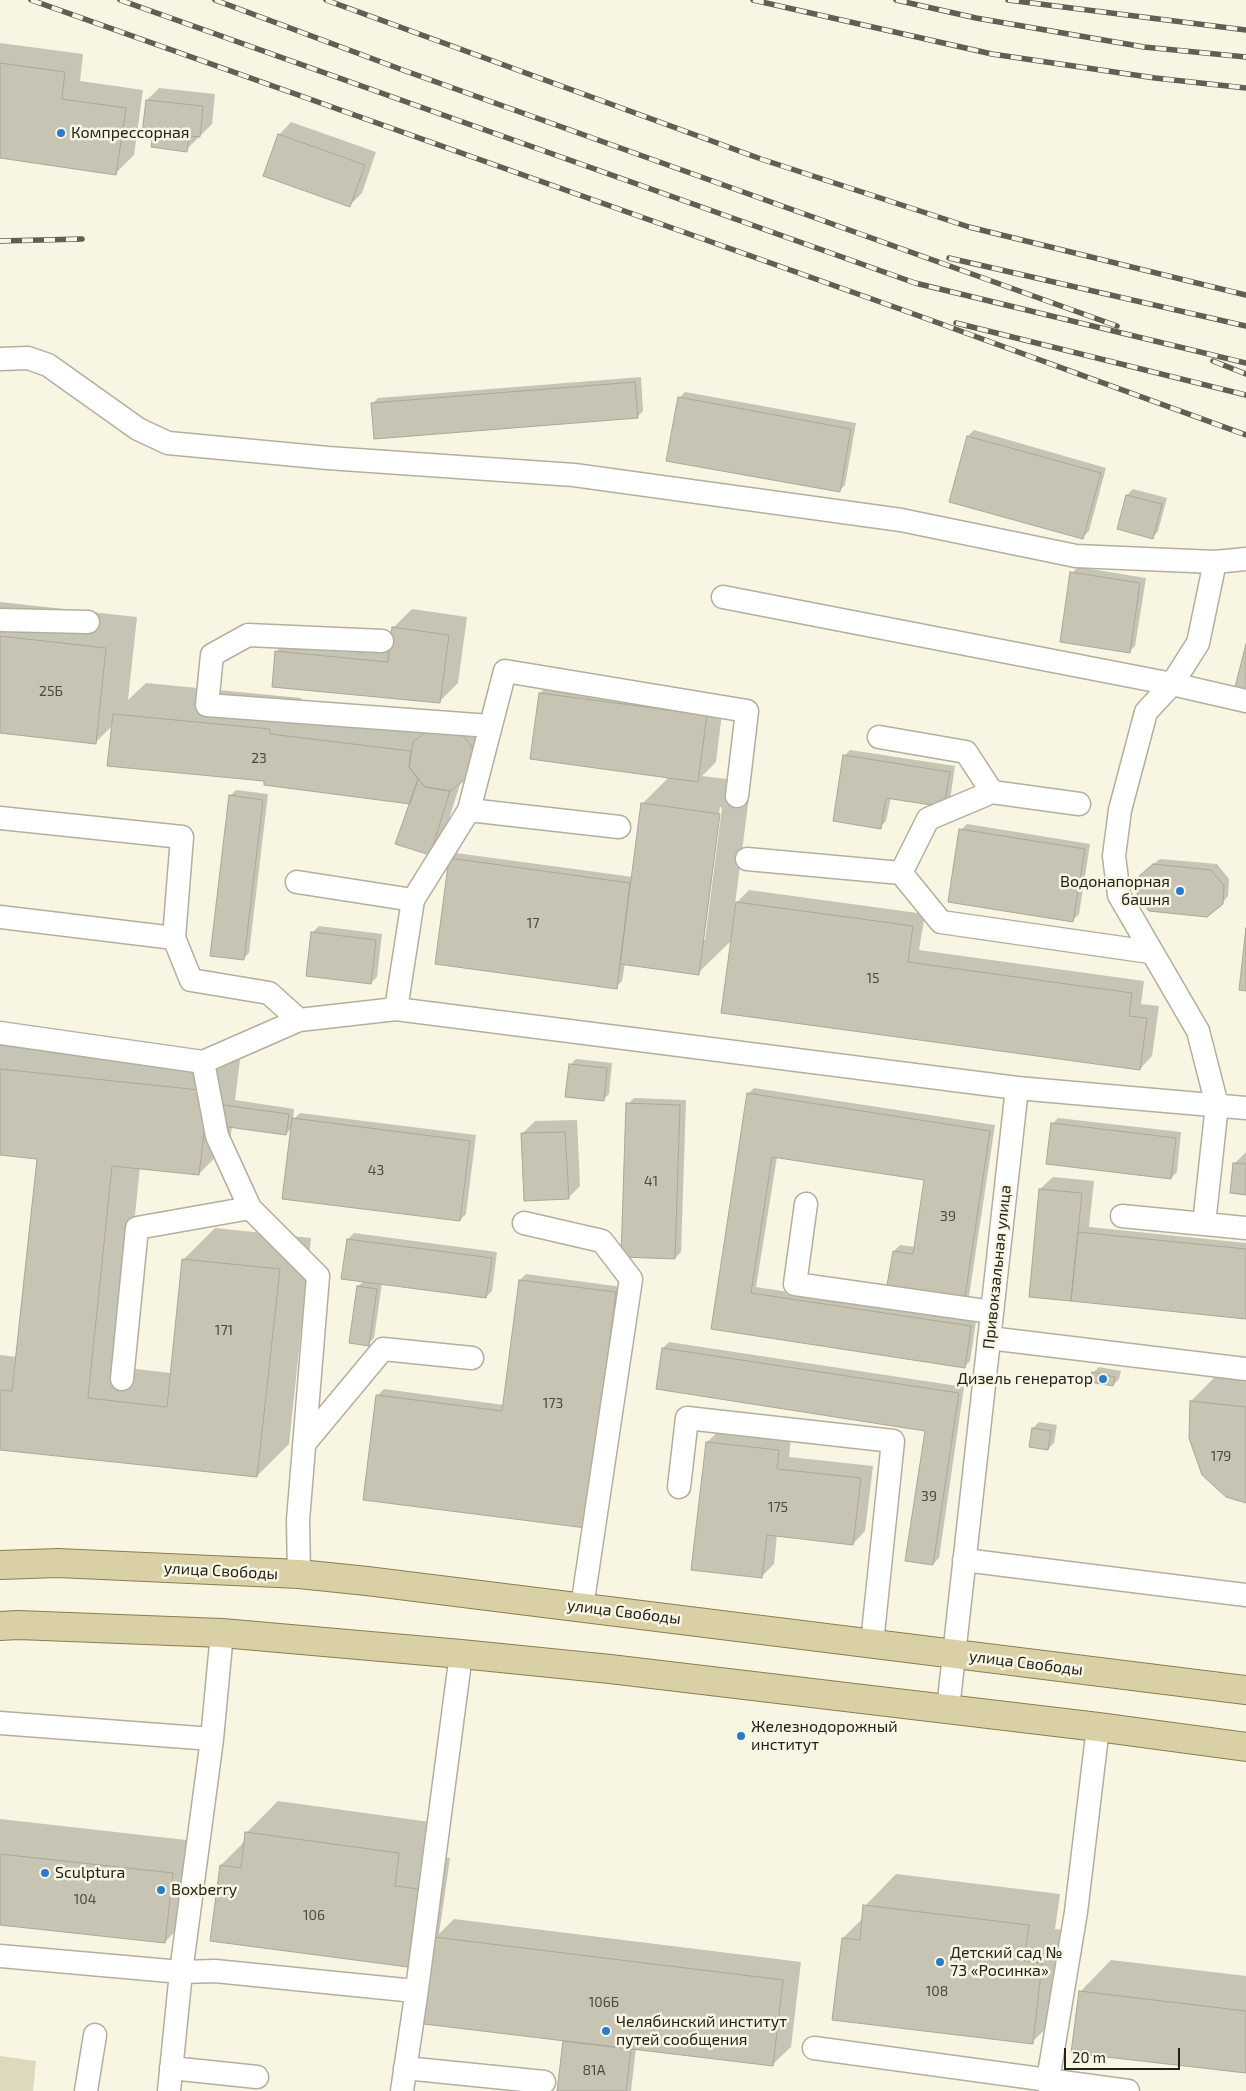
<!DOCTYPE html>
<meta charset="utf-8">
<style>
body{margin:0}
#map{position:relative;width:1246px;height:2091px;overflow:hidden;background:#f8f5e3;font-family:"Exo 2",sans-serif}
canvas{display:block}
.scale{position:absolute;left:1064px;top:2048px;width:116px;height:22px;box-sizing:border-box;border:2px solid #24221c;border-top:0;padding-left:6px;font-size:15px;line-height:18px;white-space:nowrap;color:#24221c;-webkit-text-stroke:4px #f8f5e3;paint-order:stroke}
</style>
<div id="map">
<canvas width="1246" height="2091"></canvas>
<div class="scale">20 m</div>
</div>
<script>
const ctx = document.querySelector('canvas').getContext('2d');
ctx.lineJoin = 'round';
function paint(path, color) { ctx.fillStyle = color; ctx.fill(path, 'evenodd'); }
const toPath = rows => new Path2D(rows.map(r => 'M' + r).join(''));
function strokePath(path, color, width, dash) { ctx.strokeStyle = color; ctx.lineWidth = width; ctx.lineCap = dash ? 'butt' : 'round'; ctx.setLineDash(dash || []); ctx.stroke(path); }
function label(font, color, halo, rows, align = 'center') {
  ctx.font = font + ' "Exo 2",sans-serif'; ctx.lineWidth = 5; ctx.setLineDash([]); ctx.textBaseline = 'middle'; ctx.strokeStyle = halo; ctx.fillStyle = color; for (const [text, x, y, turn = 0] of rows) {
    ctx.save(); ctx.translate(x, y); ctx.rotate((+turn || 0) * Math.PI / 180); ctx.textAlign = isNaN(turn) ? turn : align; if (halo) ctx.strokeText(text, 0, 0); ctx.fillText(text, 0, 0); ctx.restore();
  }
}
paint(toPath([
 [0,2056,36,2061,33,2091,0,2091]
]), '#ded9bd');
paint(toPath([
 [0,43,83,54,80,81,143,90,134,155,116,173,0,157],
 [159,88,215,94,212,124,186,150,155,133,147,100],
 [291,122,376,152,362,193,350,205,279,135],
 [641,377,643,411,637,417,372,404,378,398],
 [685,392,856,423,845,485,839,491,679,398],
 [974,430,1106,468,1089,531,1083,537,968,436],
 [1133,489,1167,498,1158,531,1153,537,1127,495],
 [1078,567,1146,578,1135,646,1129,652,1072,573],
 [0,602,137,617,128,700,146,683,301,698,301,703,486,737,461,781,442,841,429,854,411,803,266,780,113,725,95,743,0,732],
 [412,609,467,617,458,683,440,701,276,652,294,634,392,643,393,628],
 [559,675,724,697,716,762,702,776,751,782,735,904,749,890,925,914,919,950,1144,981,1141,1004,1159,1006,1152,1056,1140,1069,732,940,698,973,625,963,622,981,616,987,450,859,456,853,633,877,642,804,669,777,531,758,540,693],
 [720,807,722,808,705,940,702,940],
 [850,750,955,766,950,800,891,797,886,821,880,827,844,756],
 [236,790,268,794,249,953,243,959,230,796],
 [967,824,1090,844,1079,914,1073,920,961,830],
 [1160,859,1217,864,1229,879,1228,896,1222,903,1146,870],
 [319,926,382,934,377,977,371,983,313,932],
 [0,1034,240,1060,235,1100,294,1109,293,1120,300,1113,476,1135,466,1214,460,1220,293,1127,286,1134,232,1126,230,1142,199,1174,140,1167,119,1367,171,1373,183,1260,215,1228,311,1238,289,1444,257,1476,0,1448,0,1355,17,1357,38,1158,0,1154],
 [576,1059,612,1063,609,1094,603,1100,570,1065],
 [754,1088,995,1125,969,1296,963,1302,894,1251,900,1245,915,1247,925,1179,777,1157,756,1287,976,1321,970,1361,964,1367,713,1328,748,1094],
 [634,1098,686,1100,681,1252,675,1258,628,1104],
 [1058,1118,1181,1132,1177,1172,1171,1178,1052,1124],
 [577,1120,580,1186,568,1198,522,1134,535,1121],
 [1246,1152,1246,1194,1234,1164],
 [1053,1177,1094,1181,1089,1227,1246,1243,1246,1318,1030,1296,1040,1189],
 [354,1233,497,1252,492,1291,486,1297,382,1283,374,1338,368,1344,358,1286,364,1281,348,1239],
 [526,1274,622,1287,592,1521,378,1395,384,1389,504,1405,520,1280],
 [669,1342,964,1387,939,1558,933,1564,926,1430,663,1348],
 [1230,1362,1246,1364,1246,1502,1190,1438,1191,1401],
 [1099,1367,1121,1371,1119,1379,1113,1385,1093,1373],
 [1039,1422,1057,1425,1054,1443,1048,1449,1033,1428],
 [720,1430,791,1438,789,1457,873,1466,865,1531,853,1544,777,1535,774,1564,762,1576,707,1442],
 [278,1801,430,1822,426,1855,450,1858,439,1934,454,1919,801,1962,791,2047,772,2065,636,2048,631,2091,559,2091,566,2040,436,1938,408,1966,221,1865,245,1841,246,1833],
 [0,1819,204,1842,196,1910,165,1942,0,1923],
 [896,1874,1060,1894,1055,1929,1073,1931,1064,2011,1032,2042,843,1938,863,1918,865,1906],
 [1111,1960,1246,1976,1246,2072,1080,1992]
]), '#0003');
const building = toPath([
 [0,63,65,72,62,99,126,108,116,175,0,158,0,63],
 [146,100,203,106,200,137,189,136,187,152,151,147,153,134,142,133,146,100],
 [278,134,365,165,350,207,263,176,278,134],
 [635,382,638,418,374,439,371,403,635,382],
 [678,397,851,429,840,492,666,461,678,397],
 [967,436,1101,473,1083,539,949,502,967,436],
 [1126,495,1162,504,1153,539,1117,529,1126,495],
 [1070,572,1140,583,1130,653,1060,642,1070,572],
 [392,627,449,635,440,703,272,687,275,651,388,662,392,627],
 [0,636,106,648,96,744,0,733,0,636],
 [1246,644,1246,690,1235,687,1246,644],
 [539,693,707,715,698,782,530,759,539,693],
 [113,714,270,729,270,734,411,751,409,767,418,779,410,804,264,785,264,781,107,766,113,714],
 [434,726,459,730,474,750,470,776,450,791,425,787,409,767,413,742,434,726],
 [843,755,950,772,944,807,886,798,881,829,833,821,843,755],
 [418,779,425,787,450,791,430,855,395,844,418,779],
 [229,795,263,800,244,960,210,956,229,795],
 [641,803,720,814,699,975,620,964,641,803],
 [959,829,1085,849,1073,922,948,902,959,829],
 [449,858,630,883,617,989,435,964,449,858],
 [1153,864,1211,870,1224,886,1223,904,1207,917,1149,911,1137,896,1139,876,1153,864],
 [736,902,913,926,908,962,1132,993,1129,1016,1147,1018,1140,1070,721,1013,736,902],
 [1246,928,1246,991,1239,990,1246,928],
 [311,932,376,940,371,984,306,976,311,932],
 [569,1064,607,1068,604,1101,565,1097,569,1064],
 [0,1069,209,1091,199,1175,112,1166,88,1398,167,1407,182,1259,280,1269,257,1477,0,1450,0,1390,12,1391,37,1159,0,1155,0,1069],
 [747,1093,990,1131,964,1303,886,1291,893,1251,913,1254,924,1180,772,1157,751,1293,971,1326,965,1368,711,1329,747,1093],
 [626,1103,680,1105,675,1259,621,1257,626,1103],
 [223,1105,289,1114,286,1135,221,1126,223,1105],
 [292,1118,470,1141,460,1221,282,1199,292,1118],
 [1051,1123,1176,1138,1171,1179,1046,1164,1051,1123],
 [565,1132,569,1199,524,1201,521,1133,565,1132],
 [1233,1163,1246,1164,1246,1195,1230,1193,1233,1163],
 [1039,1189,1082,1193,1071,1301,1029,1297,1039,1189],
 [1078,1232,1246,1249,1246,1319,1071,1301,1078,1232],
 [347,1239,492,1258,486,1298,341,1279,347,1239],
 [519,1280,616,1292,586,1528,363,1500,376,1395,502,1411,519,1280],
 [357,1286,377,1289,369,1346,349,1343,357,1286],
 [662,1348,959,1393,933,1565,905,1561,925,1431,656,1389,662,1348],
 [1092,1372,1115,1377,1113,1386,1090,1382,1092,1372],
 [1190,1401,1246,1407,1246,1503,1226,1497,1202,1475,1189,1438,1190,1401],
 [1032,1428,1051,1431,1048,1450,1029,1447,1032,1428],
 [706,1442,779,1450,777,1469,861,1478,853,1545,767,1535,762,1578,691,1570,706,1442],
 [245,1832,399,1853,395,1886,419,1889,408,1967,210,1941,220,1865,241,1868,245,1832],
 [0,1854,173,1873,165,1943,0,1925,0,1854],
 [863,1905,1029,1925,1024,1961,1042,1963,1033,2044,832,2020,842,1938,860,1940,863,1905],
 [434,1937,783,1980,773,2066,424,2024,434,1937],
 [1079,1991,1246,2011,1246,2073,1071,2053,1079,1991],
 [563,2041,631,2049,626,2091,557,2091,563,2041]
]);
paint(building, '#c7c4b3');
strokePath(building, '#aba797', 1);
const lane = toPath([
 [0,359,28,358,48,365,138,429,168,443,328,458,574,475,901,520,1076,556,1215,562,1198,643,1172,684,1146,712,1120,810,1114,856,1119,895,1198,1031,1217,1105,1204,1224],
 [1215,562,1246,559],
 [723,597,1172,684,1246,701],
 [0,620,88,622],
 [382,641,248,635,212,655,207,705,490,726],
 [879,737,966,752,992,792],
 [469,810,619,827],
 [0,818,182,837,174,938],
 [747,859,901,873,941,922,1150,952],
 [901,873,928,819,992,792,1079,804],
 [297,882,413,900],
 [0,917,174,938,191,980,269,993,299,1020],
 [396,1009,413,900,469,810,505,671,747,711,737,796],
 [0,1033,203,1062,299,1020,396,1009,1017,1088,1246,1108],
 [203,1062,217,1136,250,1208,318,1276,298,1520,299,1574],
 [806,1204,795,1284,992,1312],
 [1122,1216,1246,1228],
 [524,1223,602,1241,631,1279,582,1607],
 [989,1338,1246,1369],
 [122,1379,137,1228,250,1208],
 [304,1444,383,1349,472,1358],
 [679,1487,687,1418,893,1441,872,1643],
 [964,1560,1246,1595],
 [948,1709,1017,1088],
 [0,1723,212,1739],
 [0,1956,181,1972,215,1971,405,1990,417,1989],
 [814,2048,1128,2091],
 [171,2068,257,2077],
 [405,2068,544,2082],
 [86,2091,95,2035],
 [169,2091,181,1972,212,1739,222,1633],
 [402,2091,417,1989,461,1654],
 [1050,2091,1048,2080,1076,1912,1098,1727]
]);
const primary = toPath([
 [0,1565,58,1563,299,1574,367,1581,1246,1690],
 [0,1626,18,1625,222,1633,461,1654,610,1669,1098,1727,1246,1747]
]);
strokePath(lane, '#b3af9f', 25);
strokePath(primary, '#897e4f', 30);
strokePath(lane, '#fff', 22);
strokePath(primary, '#d9d0a6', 28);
const rail = toPath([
 [31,0,900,309,1246,435],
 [120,0,915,283,1246,363],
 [215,0,400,69,1117,326],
 [326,0,761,159,969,227,1246,295],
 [753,0,992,54,1155,78,1246,88],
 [896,0,976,18,1144,47,1246,57],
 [1008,0,1246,30],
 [0,241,82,239],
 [949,258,1246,326],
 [956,323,1246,395],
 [1213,361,1246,374]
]);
strokePath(rail, '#605e55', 5.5);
strokePath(rail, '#f8f5e3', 4, [11]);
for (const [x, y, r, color] of [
 [61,133,5,"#277dcb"],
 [1180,891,5,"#277dcb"],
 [1103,1379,5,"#277dcb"],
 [741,1736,5,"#277dcb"],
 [45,1873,5,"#277dcb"],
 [161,1890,5,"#277dcb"],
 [940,1962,5,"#277dcb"],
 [606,2031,5,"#277dcb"]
]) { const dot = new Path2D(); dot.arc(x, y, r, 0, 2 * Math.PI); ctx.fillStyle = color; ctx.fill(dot); strokePath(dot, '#f8f5e3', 2); }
label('14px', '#4d4a42', null, [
 ["25Б",51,691],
 ["23",259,758],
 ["17",533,923],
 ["15",873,978],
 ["43",376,1170],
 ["41",651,1181],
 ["39",948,1216],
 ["171",224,1330],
 ["173",553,1403],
 ["179",1221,1456],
 ["39",929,1496],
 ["175",778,1507],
 ["104",85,1899],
 ["106",314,1915],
 ["108",937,1991],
 ["106Б",604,2002],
 ["81А",594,2070]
]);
label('16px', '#24221c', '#f8f5e3', [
 ["Компрессорная",71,133],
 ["Водонапорная",1170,882,"right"],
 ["башня",1170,900,"right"],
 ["Дизель генератор",1093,1379,"right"],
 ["Железнодорожный",751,1727],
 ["институт",751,1745],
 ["Sculptura",55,1873],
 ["Boxberry",171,1890],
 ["Детский сад №",950,1953],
 ["73 «Росинка»",950,1971],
 ["Челябинский институт",616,2022],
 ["путей сообщения",616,2040]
], 'left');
label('16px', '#24221c', '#f8f5e3', [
 ["Привокзальная улица",997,1267,-84],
 ["улица Свободы",221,1571,3],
 ["улица Свободы",624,1612,7],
 ["улица Свободы",1026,1663,7]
]);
</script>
